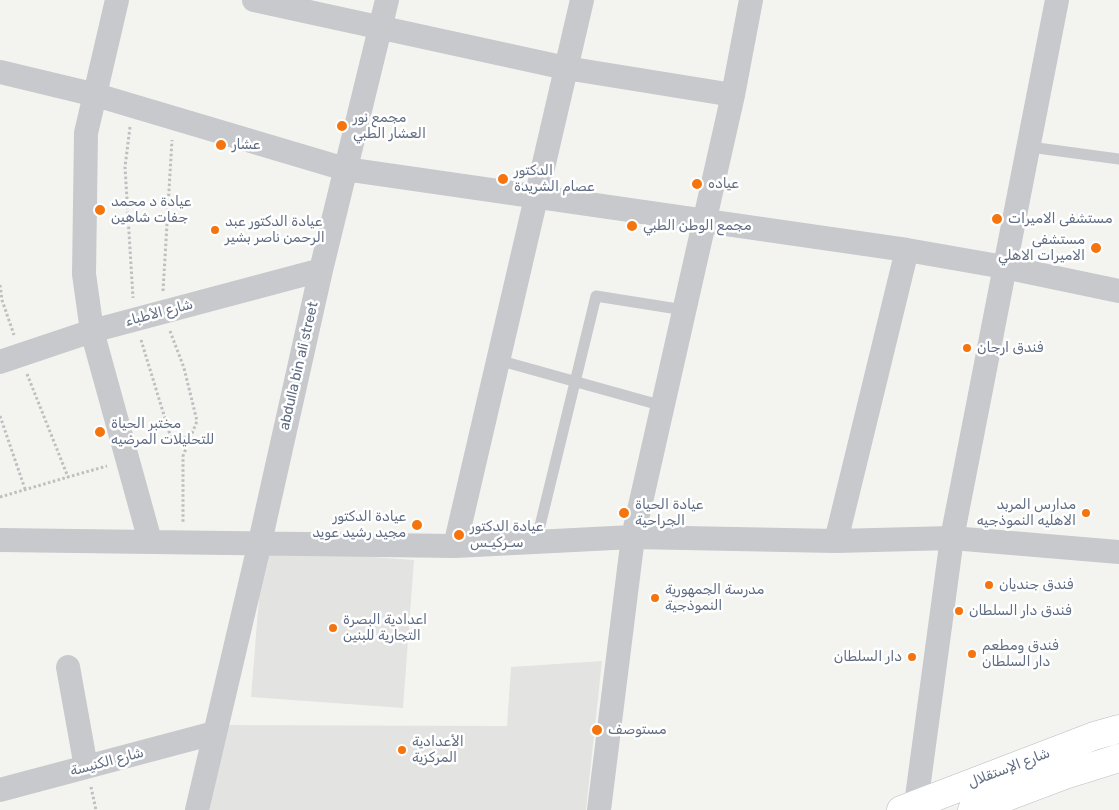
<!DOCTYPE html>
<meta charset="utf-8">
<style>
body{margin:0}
canvas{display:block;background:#f3f4ef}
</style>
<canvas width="1119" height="810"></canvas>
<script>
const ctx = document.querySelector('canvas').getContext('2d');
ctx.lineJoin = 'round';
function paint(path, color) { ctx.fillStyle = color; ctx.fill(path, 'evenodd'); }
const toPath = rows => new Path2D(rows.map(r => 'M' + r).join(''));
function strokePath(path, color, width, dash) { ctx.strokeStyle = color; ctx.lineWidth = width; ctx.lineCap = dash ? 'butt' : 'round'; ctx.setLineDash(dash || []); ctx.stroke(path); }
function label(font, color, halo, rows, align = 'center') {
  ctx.font = font + ' Rubik,Vazirmatn,sans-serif'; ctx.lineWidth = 5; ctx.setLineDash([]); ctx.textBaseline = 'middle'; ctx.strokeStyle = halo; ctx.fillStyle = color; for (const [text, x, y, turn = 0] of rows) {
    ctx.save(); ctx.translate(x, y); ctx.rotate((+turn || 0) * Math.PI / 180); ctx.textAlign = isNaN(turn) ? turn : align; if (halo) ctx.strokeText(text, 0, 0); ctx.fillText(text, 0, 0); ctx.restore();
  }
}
paint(toPath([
 [263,549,414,560,403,708,251,697],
 [602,661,586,810,198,810,216,725,507,726,511,667]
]), '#e3e4e2');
const primary = toPath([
 [901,810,1094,736,1119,729],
 [972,810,1065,775,1119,758]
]);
strokePath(primary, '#b9bcc0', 29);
strokePath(toPath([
 [130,127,125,167,133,298],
 [0,285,2,300,14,335],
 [163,291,172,140],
 [170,331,184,368,197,421,183,456,183,523],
 [141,340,171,438,190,438],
 [27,374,68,477,107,466],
 [0,416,25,489],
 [0,497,68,477],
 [91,787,96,810]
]), '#bebfc1', 3, [2.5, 2.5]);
strokePath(toPath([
 [1030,147,1119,159],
 [498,360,663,406],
 [536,542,596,296,684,310]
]), '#c7c9cd', 11);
strokePath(toPath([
 [117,0,86,133,84,274,92,331,150,541],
 [254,0,566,68,733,95],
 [0,72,96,95,345,169,907,250,1004,267,1119,291],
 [0,362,92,331,321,270],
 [0,540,455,546,633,537,836,541,952,538,1119,552],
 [836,541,907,250],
 [455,546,582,0],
 [68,667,86,767],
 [0,790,214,733],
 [916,804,952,538,1057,0],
 [197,810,260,542,321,270,387,0],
 [599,810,633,537,733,95,751,0]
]), '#c7c9cd', 24);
strokePath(primary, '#fff', 28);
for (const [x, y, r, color] of [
 [342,126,6,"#f5740e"],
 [221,145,6,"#f5740e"],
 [503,179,6,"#f5740e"],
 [697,184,6,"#f5740e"],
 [100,210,6,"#f5740e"],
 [997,219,6,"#f5740e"],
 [632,226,6,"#f5740e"],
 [215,230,5,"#f5740e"],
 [1096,248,6,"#f5740e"],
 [967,348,5,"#f5740e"],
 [100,432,6,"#f5740e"],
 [624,513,6,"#f5740e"],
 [1086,513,5,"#f5740e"],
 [417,525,6,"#f5740e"],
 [459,535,6,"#f5740e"],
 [989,585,5,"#f5740e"],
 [655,598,5,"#f5740e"],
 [959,611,5,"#f5740e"],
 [333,628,5,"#f5740e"],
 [972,654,5,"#f5740e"],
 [912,657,5,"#f5740e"],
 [597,730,6,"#f5740e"],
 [402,750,5,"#f5740e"]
]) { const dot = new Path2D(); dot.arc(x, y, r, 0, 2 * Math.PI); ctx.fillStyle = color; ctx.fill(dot); strokePath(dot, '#fff', 2); }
label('14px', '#5f6c83', '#fff', [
 ["مجمع نور",353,118],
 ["العشار الطبي",353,134],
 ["عشار",232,145],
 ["الدكتور",514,171],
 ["عصام الشريدة",514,187],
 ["عياده",708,184],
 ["عيادة د محمد",111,202],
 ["جفات شاهين",111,218],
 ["مستشفى الاميرات",1008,219],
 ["عيادة الدكتور عبد",225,222],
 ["الرحمن ناصر بشير",225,238],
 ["مجمع الوطن الطبي",643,226],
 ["مستشفى",1085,240,"right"],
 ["الاميرات الاهلي",1085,256,"right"],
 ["فندق ارجان",977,348],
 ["مختبر الحياة",111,424],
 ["للتحليلات المرضيه",111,440],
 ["عيادة الحياة",635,505],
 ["الجراحية",635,521],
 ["مدارس المربد",1076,505,"right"],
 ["الاهليه النموذجيه",1076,521,"right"],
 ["عيادة الدكتور",406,517,"right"],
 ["مجيد رشيد عويد",406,533,"right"],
 ["عيادة الدكتور",470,527],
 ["سـركيـس",470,543],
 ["فندق جنديان",999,585],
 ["مدرسة الجمهورية",665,590],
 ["النموذجية",665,606],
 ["فندق دار السلطان",969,611],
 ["اعدادية البصرة",343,620],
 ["التجارية للبنين",343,636],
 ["فندق ومطعم",982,646],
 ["دار السلطان",982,662],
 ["دار السلطان",902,657,"right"],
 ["مستوصف",608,730],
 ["الأعدادية",412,742],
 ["المركزية",412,758]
], 'left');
label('14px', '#5f6c83', '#fff', [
 ["شارع الأطباء",159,313,-15],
 ["abdulla bin ali street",299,366,-77],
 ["شارع الكنيسة",107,762,-15],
 ["شارع الإستقلال",1009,768,-21]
]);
</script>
